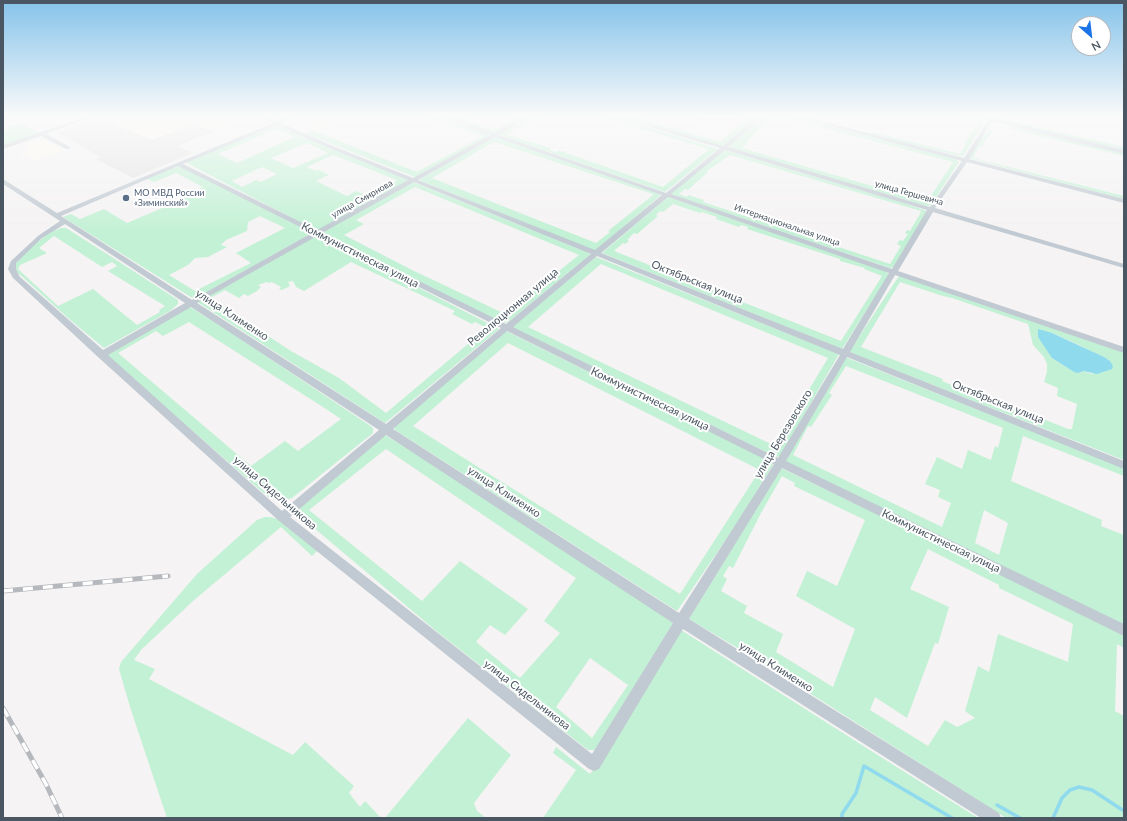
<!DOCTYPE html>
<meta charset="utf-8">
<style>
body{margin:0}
#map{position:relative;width:1127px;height:821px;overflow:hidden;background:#f5f3f3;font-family:Lato,sans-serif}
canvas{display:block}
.frame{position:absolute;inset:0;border:4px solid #4a5661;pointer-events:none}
.north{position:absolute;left:1071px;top:16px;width:40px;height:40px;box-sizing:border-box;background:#fff;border:1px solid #b7bbc0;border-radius:50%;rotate:152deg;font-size:11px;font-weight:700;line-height:16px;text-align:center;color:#4a5661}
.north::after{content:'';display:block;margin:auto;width:14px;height:18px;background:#1a73e8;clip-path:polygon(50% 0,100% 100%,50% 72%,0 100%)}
</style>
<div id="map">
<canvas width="1127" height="821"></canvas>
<div class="frame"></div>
<div class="north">N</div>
</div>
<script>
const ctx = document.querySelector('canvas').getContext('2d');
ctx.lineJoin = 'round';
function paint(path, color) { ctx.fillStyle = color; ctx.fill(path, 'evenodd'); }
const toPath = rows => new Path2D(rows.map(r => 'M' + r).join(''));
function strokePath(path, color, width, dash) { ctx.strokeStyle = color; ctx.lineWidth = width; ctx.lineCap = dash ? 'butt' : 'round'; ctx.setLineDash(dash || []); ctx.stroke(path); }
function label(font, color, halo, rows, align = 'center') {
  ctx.font = font + ' Lato,sans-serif'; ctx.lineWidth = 4; ctx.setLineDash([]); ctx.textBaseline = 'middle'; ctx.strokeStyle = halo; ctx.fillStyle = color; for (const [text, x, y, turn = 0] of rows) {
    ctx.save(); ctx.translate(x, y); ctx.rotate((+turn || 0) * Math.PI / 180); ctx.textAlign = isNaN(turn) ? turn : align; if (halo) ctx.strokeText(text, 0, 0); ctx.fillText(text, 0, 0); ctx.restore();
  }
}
paint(toPath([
 [245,117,247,118,214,131,195,124,152,140,99,118],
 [297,117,346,117,315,131,312,130,318,127,307,122,302,125,295,118],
 [43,139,64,150,34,160,21,153,30,150,23,145]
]), '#fdf9ef');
paint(toPath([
 [99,118,152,140,195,124,214,131,177,146,193,153,133,178,95,159,100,157,56,132]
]), '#e6e4e5');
paint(toPath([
 [688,117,738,117,747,120,734,130]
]), '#fce8e6');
paint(toPath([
 [424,117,439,117,487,133,489,136,415,177,304,133,312,130,417,172,483,136],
 [447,117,458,117,494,130,516,117,524,117,494,133],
 [529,117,539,117,528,122,529,123,520,129,516,128,512,131,513,132,508,135,551,148,550,150,556,152,558,150,663,187,709,149,601,117,616,117,718,149,665,192,499,135],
 [622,117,636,117,720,142,749,117,758,117,724,145,721,146],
 [763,117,772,117,746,142,748,143,742,148,927,202,953,162,781,117,794,117,953,158,959,162,931,205,927,206,727,148],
 [961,117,979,119,984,123,964,155,961,156,869,135,872,132,960,154,966,144,964,143,979,122],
 [995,117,1124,147,1124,150,994,119],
 [21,123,40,133,3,145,3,141,5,140,3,139,3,131,8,129,6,128],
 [278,125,411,181,317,231,185,162],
 [276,129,294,137,237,163,218,154],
 [307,143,328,153,293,168,271,158],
 [333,155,397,180,397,181,368,196,356,191,347,196,316,181,329,175,319,170,316,171,307,167],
 [262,167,277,174,261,182,256,180,242,187,232,181],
 [1012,127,1124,153,1124,156,1010,129],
 [989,130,993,131,981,147,979,146,973,158,1124,196,1124,199,969,158,976,145],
 [493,136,660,194,661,195,595,251,419,180],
 [494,142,653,194,653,195,608,231,610,232,596,243,432,178],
 [724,150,904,203,927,211,894,267,890,268,670,194],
 [730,155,921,211,921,212,910,231,907,230,905,233,908,234,903,241,900,240,897,244,901,246,890,264,703,202,704,200,688,195,687,197,679,194,685,189,688,190,708,172,707,171],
 [178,165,308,231,309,235,194,299,63,217,71,214,80,219,104,209,127,223,181,200,178,198,203,187,176,173,154,182,145,178],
 [260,216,285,228,236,253,251,263,195,291,169,275,188,265,195,258,208,257,227,247,221,245,226,240,247,231,248,222],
 [413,182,589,253,590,255,508,322,502,323,320,232],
 [415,187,579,255,505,314,412,270,344,235,364,224,356,220],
 [668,197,886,271,889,275,842,349,602,253],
 [673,204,700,213,702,212,717,217,716,219,739,227,741,225,748,227,747,229,840,259,840,261,865,268,864,269,882,276,841,341,614,251,623,243,625,244,629,241,627,240,634,233,637,234,658,216,656,215,660,211,663,212],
 [61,228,66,228,107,254,178,300,178,304,170,311,104,348,68,318,17,272,15,265,21,255,49,233],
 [54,236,102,267,112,262,117,266,108,271,165,306,159,310,160,312,137,325,93,289,58,306,18,269,20,265,47,253,39,248],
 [316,236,318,236,499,329,385,423,196,301],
 [351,262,455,311,452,314,472,324,475,322,487,328,386,413,339,378,291,351,210,298,225,290,239,298,244,294,248,296,257,291,261,287,258,285,266,282,269,283,272,282,281,287,279,289,282,290,290,286,288,282,293,281,296,287,304,291],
 [596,257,839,354,780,456,776,457,512,327],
 [601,264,828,358,775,446,528,327],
 [899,276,1124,350,1124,460,849,352],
 [900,282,943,296,952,298,1028,324,1033,345,1044,357,1047,364,1047,372,1044,382,1058,388,1057,396,1077,404,1072,429,1068,429,1031,414,966,391,942,381,943,379,861,347],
 [1052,333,1079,345,1110,361,1092,374,1083,371,1074,372,1052,358],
 [190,307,224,328,369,425,373,428,373,433,292,498,280,502,268,497,105,354],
 [189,322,323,407,341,419,298,451,285,441,251,466,118,353,156,331,163,336],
 [506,331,774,463,736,525,677,611,395,430,394,427],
 [508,343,760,470,680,594,413,426],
 [845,357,1124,468,1124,476,1023,436,1011,481,1102,520,1101,526,1124,535,1124,648,1117,644,1115,711,1124,716,1124,818,1006,818,756,659,689,619,781,468,1069,606,784,462],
 [846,366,1003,428,998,448,995,446,991,460,968,450,962,469,937,457,925,484,940,490,938,497,951,503,942,527,793,455,808,426,811,427,832,395,829,393],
 [782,476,795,483,794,486,865,520,837,586,807,571,796,596,855,629,833,687,776,652,783,634,744,613,747,606,721,591,727,579,723,576,729,566,733,568,761,513],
 [984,510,1008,523,999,555,975,543],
 [928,549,999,585,999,588,1073,624,1068,662,998,634,989,672,978,666,965,711,975,718,957,727,945,720,928,746,870,710,875,697,907,718,935,643,938,644,949,607,910,589],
 [385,435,475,490,674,622,595,750,588,750,435,630,294,511],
 [386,449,576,578,544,621,560,633,520,678,476,642,490,625,505,635,528,609,460,561,422,601,309,510],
 [590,658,628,685,592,738,556,707],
 [265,517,271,517,280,520,318,550,312,556,281,527,193,601,141,650,134,660,155,669,149,679,293,755,305,742,354,786,349,793,360,807,365,801,381,818,167,818,131,710,119,669,121,662,197,574,257,520],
 [681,630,876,754,978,818,543,818,576,770,553,753,556,747,590,774,618,733],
 [468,718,511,755,474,803,477,811,486,818,385,818]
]), '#c3f1d5');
paint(toPath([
 [1038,329,1052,333,1104,357,1110,361,1113,366,1112,369,1097,374,1083,371,1078,373,1074,372,1052,358,1038,337]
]), '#90daee');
strokePath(toPath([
 [997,805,1020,818],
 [842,818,842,814,856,793,864,766,952,818],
 [1053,818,1062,798,1070,790,1079,787,1092,790,1124,811]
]), '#90daee', 3.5);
paint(toPath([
 [85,117,93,117,46,134,70,147,70,149,66,149,41,136,3,149,3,145,85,117],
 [261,117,268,117,277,121,287,117,294,117,281,123,333,146,413,178,490,135,441,117,449,117,494,133,522,117,529,117,499,135,666,193,720,148,617,117,626,117,723,146,757,117,763,117,728,147,930,207,962,161,796,117,806,117,964,158,990,117,995,117,969,159,1124,199,1124,203,967,162,935,208,1124,264,1124,268,933,212,898,271,1124,347,1124,353,895,275,850,352,1124,461,1124,469,847,357,786,461,1124,624,1124,636,782,468,689,619,999,813,1001,818,981,818,683,629,599,769,594,771,589,769,278,520,98,357,13,278,8,269,11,261,38,236,60,221,3,184,3,179,57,213,273,123,261,117],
 [277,125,329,148,408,180,317,230,183,164,277,125],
 [495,137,662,195,595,250,418,180,495,137],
 [725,150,927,210,892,269,671,194,725,150],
 [178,166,312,233,192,300,61,216,178,166],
 [414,182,591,254,506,324,322,233,414,182],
 [668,197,889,273,843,349,601,253,668,197],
 [65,224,185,303,103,350,20,277,16,269,16,263,42,238,65,224],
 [317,236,501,328,386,424,197,303,317,236],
 [597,256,840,355,778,458,513,327,597,256],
 [191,307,379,430,282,511,108,355,191,307],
 [507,331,774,464,679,613,393,429,507,331],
 [386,435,673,623,592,754,290,517,386,435]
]), '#c1cad2');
paint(toPath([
 [974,117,988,117,1124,150,1124,154,974,117]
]), '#c1cbd6');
const rail = toPath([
 [3,591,168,576],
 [3,708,46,784,62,818]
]);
strokePath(rail, '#b5b8bd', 5);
strokePath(rail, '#fff', 3.5, [10]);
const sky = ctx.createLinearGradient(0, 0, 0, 232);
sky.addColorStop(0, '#85c3ea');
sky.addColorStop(0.5, '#fafafa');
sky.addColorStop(1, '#fafafa00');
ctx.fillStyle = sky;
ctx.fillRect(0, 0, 1127, 232);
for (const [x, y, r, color] of [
 [126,198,4,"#5c6f8a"]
]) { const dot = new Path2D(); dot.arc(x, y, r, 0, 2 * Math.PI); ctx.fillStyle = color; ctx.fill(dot); strokePath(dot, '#fff', 1.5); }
label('9px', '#4e5e75', '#fff', [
 ["МО МВД России",134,193],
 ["«Зиминский»",134,203]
], 'left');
label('9px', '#4a5661', '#fff', [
 ["улица Гершевича",909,193,16],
 ["улица Смирнова",362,199,-29],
 ["Интернациональная улица",787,225,19]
]);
label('11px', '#4a5661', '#fff', [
 ["Коммунистическая улица",360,255,27],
 ["Октябрьская улица",697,282,22],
 ["Революционная улица",513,307,-40],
 ["улица Клименко",232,315,33],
 ["Коммунистическая улица",650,399,26],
 ["Октябрьская улица",998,402,22],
 ["улица Березовского",783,434,-59],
 ["улица Клименко",504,492,33],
 ["улица Сидельникова",275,493,41],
 ["Коммунистическая улица",941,541,26],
 ["улица Клименко",776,667,32],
 ["улица Сидельникова",527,695,38]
]);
</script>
